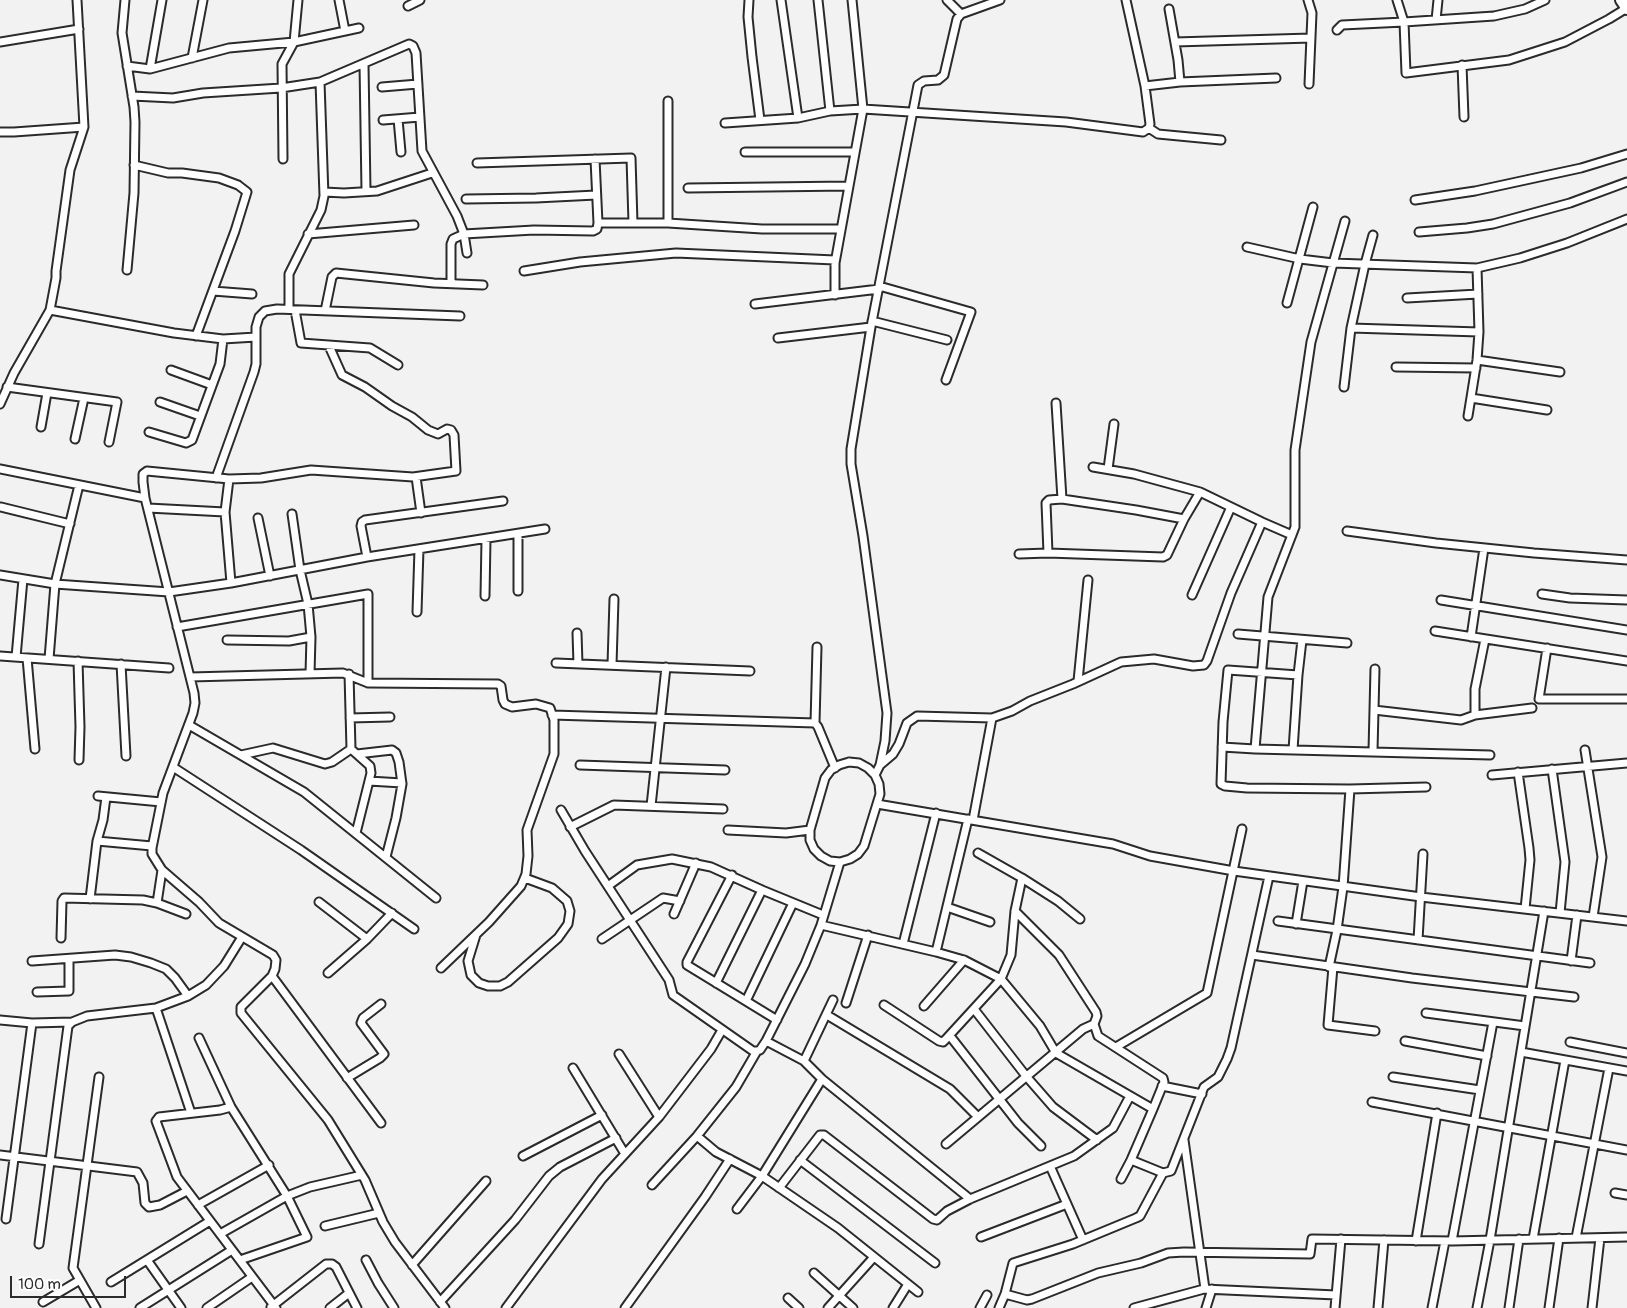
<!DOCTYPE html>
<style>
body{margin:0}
#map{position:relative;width:1627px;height:1308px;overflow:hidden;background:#f2f2f2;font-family:Pangolin,sans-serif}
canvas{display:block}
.scale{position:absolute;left:10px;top:1276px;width:116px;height:22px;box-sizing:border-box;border:2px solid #2b2b2b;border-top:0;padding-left:6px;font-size:15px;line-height:18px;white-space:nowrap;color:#2b2b2b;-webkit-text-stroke:4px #fff;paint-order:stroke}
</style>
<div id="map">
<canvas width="1627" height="1308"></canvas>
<div class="scale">100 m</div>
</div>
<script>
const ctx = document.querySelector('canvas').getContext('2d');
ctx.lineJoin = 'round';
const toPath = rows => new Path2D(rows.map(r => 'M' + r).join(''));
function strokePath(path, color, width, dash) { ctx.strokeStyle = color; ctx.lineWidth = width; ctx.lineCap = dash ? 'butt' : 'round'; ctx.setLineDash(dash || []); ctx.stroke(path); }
const minor = toPath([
 [125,0,122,33,134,107,135,122,134,193,127,270],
 [339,0,345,31],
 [749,0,748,17,752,57,760,120],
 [781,0,798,118],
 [818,0,830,111],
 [947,0,961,14],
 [1126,0,1145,86,1150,124,1149,128],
 [1308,0,1312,13,1309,84],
 [1397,0,1404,22,1494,16,1525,9,1545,0],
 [408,6,420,0],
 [1169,9,1178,60,1180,82],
 [1436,20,1438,0],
 [1337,30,1342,25,1404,22,1406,73,1509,60,1565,42,1609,19,1627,8],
 [0,42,79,29],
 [1175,42,1311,38],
 [192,58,203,0],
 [364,64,366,191],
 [1462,65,1464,117],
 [127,66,150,69,229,48,294,42,359,28],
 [150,69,162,0],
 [1145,86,1180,82,1276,78],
 [382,87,418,84],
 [132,96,173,98,203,93,281,88,320,82,409,44,413,46,416,53,422,151,457,216,464,234,467,253],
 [668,101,668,223],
 [398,119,401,152],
 [383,120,420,117],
 [725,123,798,118,830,111,863,109,1066,122,1143,132,1149,128],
 [1149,128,1158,134,1221,140],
 [0,132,14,132,84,127],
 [745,152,855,152],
 [283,159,282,64,294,42,298,0],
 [477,163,631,158,633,223],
 [134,165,168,173,182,173,219,178,238,185,247,192,235,231,196,336],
 [688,188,848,186],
 [324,192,344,193,377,191,432,173],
 [466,199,536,198,596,195],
 [1415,200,1475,191,1581,168,1627,154],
 [598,223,668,223,762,229,840,229],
 [1419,232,1467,228,1493,224,1570,203,1627,182],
 [308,234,414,225],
 [1247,247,1300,259,1333,263,1477,268,1520,258,1567,243,1627,219],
 [524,271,580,262,676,253,835,260],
 [451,283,451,244,453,239,464,234,534,230,593,231,597,229,598,223,595,159],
 [879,286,971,312,946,380],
 [213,291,252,294],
 [835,295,835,263,863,109,852,0],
 [1407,298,1478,294],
 [1287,303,1313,207],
 [755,304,879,289],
 [289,309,289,274,321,210,324,196,320,82],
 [50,310,174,333,223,339,256,337],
 [295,310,301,343,370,348,398,365],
 [325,311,332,277,336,273,434,283,483,285],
 [872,321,947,340],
 [1351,328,1479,332],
 [778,338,871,327],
 [329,346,342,375,365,387,392,406,412,417,428,430,438,434,447,429,451,430,454,435,456,471,413,477,311,470,261,478,229,479,147,471,143,474,143,482,145,498,194,693,195,703,193,713,163,793,152,848,152,854,162,870,199,902,219,923,273,955,276,960,275,969,272,976,241,1007,241,1013,328,1120,365,1180,383,1222,395,1242,445,1308],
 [1477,360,1560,372],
 [1396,367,1476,368],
 [171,370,212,385],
 [7,387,117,402,109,442],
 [1344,387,1351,328,1365,264,1373,235],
 [1471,398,1547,410],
 [160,402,200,416],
 [1056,403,1062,499],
 [0,404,14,373,50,310,56,278,56,271,70,170,84,127,77,0],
 [1468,416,1477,360,1479,332,1477,268],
 [41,427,47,393],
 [149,432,186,443,192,440,220,364,223,339],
 [75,439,84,398],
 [1093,467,1134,474,1200,492,1262,522,1292,535],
 [0,469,145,498],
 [1108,469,1114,424],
 [416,477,421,513],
 [216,478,254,372,256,364,256,327,259,317,265,311,277,309,460,316],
 [229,479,225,512,231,583],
 [1,507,70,524],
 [148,508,225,512],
 [292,514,300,570,308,604,311,637,310,674],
 [258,518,270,576],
 [1184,519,1136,510,1062,499,1049,500,1046,503,1048,553,1163,557,1167,555,1184,519,1200,492],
 [1347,531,1436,543,1534,553,1627,560],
 [518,534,518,591],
 [1019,554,1048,553],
 [367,557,361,526,362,522,365,520,503,501],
 [0,575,55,584,169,592,231,583,367,557,545,529],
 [1542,594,1570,598,1627,600],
 [1192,595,1231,507],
 [485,596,486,539],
 [1441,600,1627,630],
 [417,612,419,549],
 [177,627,368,594,368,683],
 [1435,631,1627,661],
 [577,633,578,664],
 [1238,634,1347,643],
 [1471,637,1484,548],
 [227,640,289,641,311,637],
 [1547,648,1539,699,1627,699],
 [0,656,169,668],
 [16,657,23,579],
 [27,658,35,749],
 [49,659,55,584,79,485],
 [78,661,80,727,79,760],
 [556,663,750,671],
 [121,664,126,756],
 [612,665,614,599],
 [349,674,351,749,370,766,371,773,356,833],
 [1298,675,1228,670,1223,722,1221,784,1225,786,1247,788,1350,789,1426,787],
 [190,677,343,673,368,683,498,684,501,686,503,700,505,704,512,707,536,704,550,708,554,720,554,754,527,830,528,856,526,874,521,886,489,922,441,968],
 [1078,681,1088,580],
 [1374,710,1461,720,1475,715,1532,708],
 [552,715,815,723,818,727,835,768],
 [1475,715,1475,689,1485,639],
 [350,718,390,717],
 [815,723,817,647],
 [189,725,304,792,436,898],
 [1222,747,1255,749,1490,755],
 [1255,749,1268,597,1295,527,1295,450,1311,342,1345,221],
 [1293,750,1298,675,1302,640],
 [1585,750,1602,857,1593,917],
 [1373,751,1375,669],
 [357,754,392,750,396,753,399,762,402,784,396,818,386,857],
 [241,755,273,748,325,764,332,762,351,749],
 [849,762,859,763,868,768,875,775,879,784,880,794,864,846,858,854,850,859,840,862,830,861,821,856,814,849,810,840,810,830,825,778,831,770,839,765,849,762],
 [580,765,725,770],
 [880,765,893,754,899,744,907,723,917,716,992,718,1012,711,1030,701,1073,684,1121,662,1154,659,1193,666,1204,665,1207,661,1231,593,1262,522],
 [173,767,301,850,414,929],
 [1552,769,1565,862,1560,913],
 [1518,772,1529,848,1530,860,1525,909],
 [875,775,880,765,885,741,887,713,863,536,851,464,851,449,871,327,918,85,924,81,938,80,944,75,957,19,961,14,1000,0],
 [1492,775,1627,763],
 [369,781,402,783],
 [98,796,161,802],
 [877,804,1113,844,1150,856,1234,871,1421,897,1627,921],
 [651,806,666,667],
 [561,810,585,851,669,980,673,995,753,1051,757,1051],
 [973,820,992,718],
 [570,827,614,805,723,809],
 [728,830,786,833,810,830],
 [97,841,152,846],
 [978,853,1022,878,1058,901,1080,919],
 [732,875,687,962,687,965,777,1020],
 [608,886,637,865,672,859,711,867,762,890,823,915],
 [90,899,97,841,103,820,106,797],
 [319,902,367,939],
 [157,903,162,870],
 [947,907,990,922],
 [1015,911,1059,955,1096,1012,1097,1016,1094,1024,1098,1036,1163,1078,1164,1082,1153,1109,1131,1160,1121,1179],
 [674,914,696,863],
 [1278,921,1590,963],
 [1296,924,1303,881],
 [821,925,936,952,964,960,1001,979,1040,1026,1056,1053,1153,1109],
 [476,935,468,961,471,975,479,983,488,986,500,986,508,982,558,938,568,924,570,911,567,901,552,888,525,878],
 [61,938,62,901,64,898,143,900,157,903,186,914],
 [602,939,663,898,680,901],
 [1418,940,1423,854],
 [903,944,936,813],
 [936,952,968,819],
 [1252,955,1412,978,1574,997],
 [32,961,115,955,131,957,151,963,166,969,175,978,188,996],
 [1571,961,1577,915],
 [1329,967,1337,930,1343,887,1350,789],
 [1333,967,1328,1025,1375,1031],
 [328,973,367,939,392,913],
 [272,976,381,1123],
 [716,983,762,890],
 [37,992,69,991,69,959],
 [746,1001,793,903],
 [846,1003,868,935],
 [884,1005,939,1041,943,1042,946,1039,1001,979,1011,955,1015,911,1022,878],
 [924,1006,964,960],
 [156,1008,191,1113],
 [974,1009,1026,1076,1053,1107,1097,1140],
 [1426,1013,1525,1026],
 [827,1015,950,1089,978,1117],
 [0,1020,32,1023,72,1022],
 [950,1036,1018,1123,1041,1146],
 [199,1038,231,1107,287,1196,220,1234],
 [766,1041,804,1061,822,1079,970,1199],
 [1405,1041,1487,1056],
 [1570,1042,1627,1053],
 [1116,1047,1207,993,1242,829],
 [1521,1052,1627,1071],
 [619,1054,659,1117],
 [804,1061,833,1000],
 [573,1068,625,1154],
 [1393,1077,1480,1090],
 [347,1078,380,1058,384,1054,361,1023,363,1018,381,1004],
 [1162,1086,1202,1094],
 [1372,1102,1627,1150],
 [231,1107,220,1110,159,1117,156,1121,177,1177,276,1308],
 [697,1136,716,1152,762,1176,838,1228,918,1292],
 [1184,1140,1205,1289],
 [946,1144,1083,1029,1094,1024],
 [0,1155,137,1172,143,1183,145,1203,149,1207,160,1205,187,1191],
 [523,1156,602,1115],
 [800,1160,935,1263],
 [1131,1160,1163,1173,1171,1171,1204,1087,1218,1077,1227,1059,1231,1048,1269,876],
 [1050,1166,1083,1240],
 [652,1185,697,1136,736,1087,757,1051,760,1050,766,1041,805,964,821,925,840,862],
 [779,1188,820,1135,824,1135,933,1219,937,1220,947,1211,970,1199,1074,1156,1113,1128,1130,1096],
 [1615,1193,1627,1195],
 [198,1205,269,1165],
 [737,1209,762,1176,822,1079],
 [6,1219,32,1023],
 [325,1226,379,1213],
 [981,1237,1067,1204],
 [1576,1238,1609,1068],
 [1533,1239,1565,1060],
 [1416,1241,1437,1113],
 [1452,1241,1493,1022],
 [39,1244,68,1026,72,1022,87,1016,156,1008,188,996,206,985,224,966,242,937],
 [147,1260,181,1308],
 [240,1260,307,1237,287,1196,310,1187,362,1175],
 [366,1260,378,1283,394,1308],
 [412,1265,486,1181],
 [814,1273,853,1308],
 [111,1282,210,1221],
 [1005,1294,1027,1300,1032,1299,1098,1273,1141,1263,1168,1253,1184,1252,1310,1254,1312,1239,1452,1241,1627,1237],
 [788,1298,799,1308],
 [43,1302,80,1280],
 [440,1302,515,1220,549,1176,560,1167,616,1138],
 [271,1307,326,1264,332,1264,336,1267,357,1308],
 [96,1308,73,1268,99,1077],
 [140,1308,232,1250],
 [207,1308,252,1277],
 [330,1308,349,1293],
 [506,1308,602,1179,659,1117,711,1049,722,1030],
 [625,1308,705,1197,730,1159],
 [828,1308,874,1257],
 [893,1308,908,1284],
 [980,1308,987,1295],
 [999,1308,1005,1294,1013,1263,1073,1244,1136,1218,1140,1216,1163,1173],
 [1134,1308,1204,1289,1336,1295],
 [1206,1308,1212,1289],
 [1335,1308,1341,1239],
 [1378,1308,1384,1240],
 [1432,1308,1445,1241],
 [1477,1308,1490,1240,1544,911],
 [1509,1308,1519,1239],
 [1549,1308,1559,1238],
 [1592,1308,1600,1238]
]);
const secondary = toPath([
 [1621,0,1627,9]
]);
strokePath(minor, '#2b2b2b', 11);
strokePath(secondary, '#2b2b2b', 14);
strokePath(minor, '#fff', 7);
strokePath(secondary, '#fff', 10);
</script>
